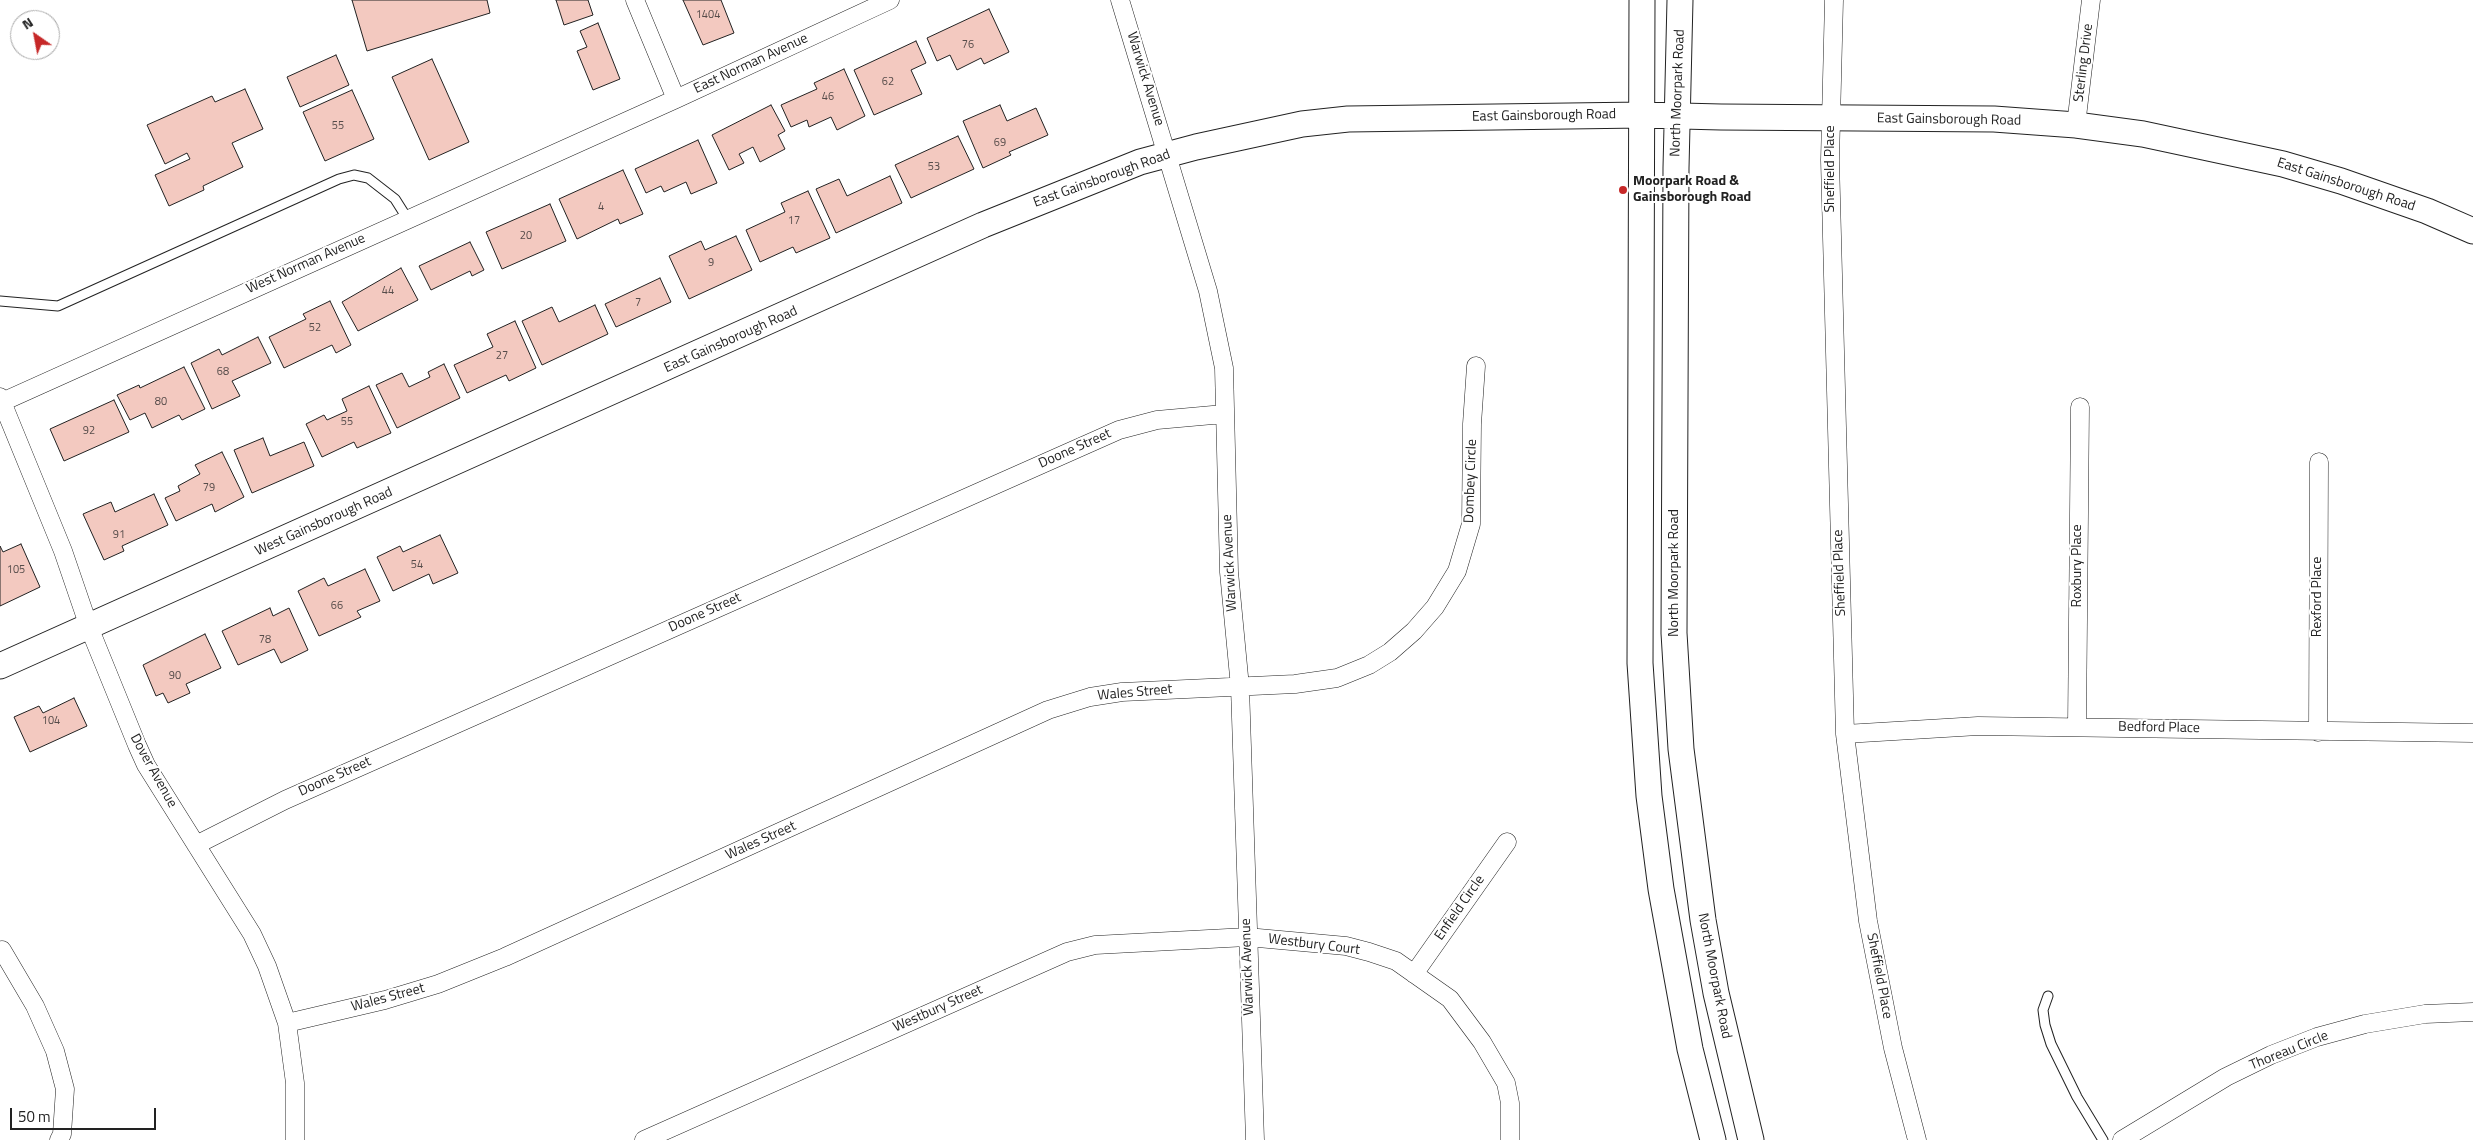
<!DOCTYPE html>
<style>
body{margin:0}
#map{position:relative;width:2473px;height:1140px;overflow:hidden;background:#fff;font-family:"Titillium Web",sans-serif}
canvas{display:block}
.north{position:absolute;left:10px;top:10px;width:50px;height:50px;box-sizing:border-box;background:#fff;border:1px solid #a7a7a7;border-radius:50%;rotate:327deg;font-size:14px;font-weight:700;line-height:20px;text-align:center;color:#222}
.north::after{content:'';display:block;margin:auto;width:18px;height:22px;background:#c62828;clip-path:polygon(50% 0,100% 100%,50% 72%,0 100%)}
.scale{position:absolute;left:10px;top:1108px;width:146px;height:22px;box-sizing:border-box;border:2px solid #222;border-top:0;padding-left:6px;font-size:15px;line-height:18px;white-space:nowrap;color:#222;-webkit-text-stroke:4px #fff;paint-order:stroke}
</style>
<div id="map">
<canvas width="2473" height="1140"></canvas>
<div class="north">N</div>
<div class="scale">50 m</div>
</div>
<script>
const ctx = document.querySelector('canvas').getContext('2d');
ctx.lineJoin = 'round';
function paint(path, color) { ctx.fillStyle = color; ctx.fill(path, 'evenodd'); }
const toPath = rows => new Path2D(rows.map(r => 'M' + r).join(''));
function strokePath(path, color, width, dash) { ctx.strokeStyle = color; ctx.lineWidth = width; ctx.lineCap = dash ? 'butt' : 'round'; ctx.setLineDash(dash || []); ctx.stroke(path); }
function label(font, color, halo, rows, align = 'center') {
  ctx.font = font + ' "Titillium Web",sans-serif'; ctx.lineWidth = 4; ctx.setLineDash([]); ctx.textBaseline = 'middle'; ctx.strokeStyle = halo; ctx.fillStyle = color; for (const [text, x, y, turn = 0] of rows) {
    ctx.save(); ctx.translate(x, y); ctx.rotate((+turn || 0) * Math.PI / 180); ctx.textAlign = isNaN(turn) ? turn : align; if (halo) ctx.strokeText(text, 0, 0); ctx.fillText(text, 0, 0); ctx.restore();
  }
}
const building = toPath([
 [352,0,487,0,490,13,367,51,352,0],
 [556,0,588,0,593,15,564,25,556,0],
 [683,0,721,0,734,33,703,45,683,0],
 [989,9,1009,52,984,64,981,58,957,70,950,55,937,61,927,38,989,9],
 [598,23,620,79,593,90,577,51,587,47,580,31,598,23],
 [916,41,926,63,911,70,922,94,874,115,854,70,916,41],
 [336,55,349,85,300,107,287,77,336,55],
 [432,59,469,142,429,160,392,77,432,59],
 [844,69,865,116,837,130,831,117,809,127,807,120,791,127,781,105,817,89,814,83,844,69],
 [245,89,263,129,232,143,243,167,203,186,204,190,169,206,155,175,190,159,187,153,165,164,147,125,212,96,215,102,245,89],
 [352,90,374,139,325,161,303,112,352,90],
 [771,105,785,131,778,135,785,149,760,162,753,147,739,154,744,163,729,170,712,135,771,105],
 [1000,105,1007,121,1036,108,1048,135,1009,152,1011,155,983,168,963,121,1000,105],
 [958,136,974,169,911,198,895,165,958,136],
 [698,140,717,183,691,194,686,182,664,192,661,186,646,193,635,169,698,140],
 [623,170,643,214,620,224,618,219,577,239,559,199,623,170],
 [890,176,902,203,836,233,816,189,839,179,847,196,890,176],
 [808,191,830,238,796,253,793,247,760,262,746,230,785,212,781,203,808,191],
 [550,204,566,241,502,269,486,232,550,204],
 [736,236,752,270,689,299,669,256,701,241,705,250,736,236],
 [470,242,484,270,472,276,470,271,431,290,419,266,470,242],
 [401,268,418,300,358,331,342,302,401,268],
 [660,278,671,302,616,327,605,304,660,278],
 [330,301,351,345,336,353,332,345,284,368,269,337,306,319,303,314,330,301],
 [595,305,608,334,542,365,522,321,552,307,559,322,595,305],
 [515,321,536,368,509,381,506,375,467,393,454,365,493,347,487,334,515,321],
 [258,337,271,363,232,381,240,396,212,409,191,363,219,349,222,355,258,337],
 [444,364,460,398,397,428,376,385,402,373,409,387,430,377,428,372,444,364],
 [184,367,205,409,182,420,179,415,152,428,145,413,130,420,117,395,139,385,140,388,184,367],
 [369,386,391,433,357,448,354,442,322,457,306,424,324,415,327,420,347,411,342,399,369,386],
 [114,400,129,432,64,461,50,429,114,400],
 [263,438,270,456,304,442,314,466,252,493,234,450,263,438],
 [222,452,244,497,215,512,212,504,176,521,165,498,180,491,178,486,200,474,195,465,222,452],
 [154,494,168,525,122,546,124,551,104,560,83,514,111,502,115,512,154,494],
 [440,535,458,573,433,584,429,574,393,591,377,557,400,546,403,552,440,535],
 [21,544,40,587,0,606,0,546,3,552,21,544],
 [365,569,380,601,357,611,361,617,319,636,298,591,324,578,328,586,365,569],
 [270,608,273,616,289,608,308,650,281,663,274,649,238,665,222,631,270,608],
 [205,634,221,668,186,684,190,693,168,703,163,693,156,696,143,665,205,634],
 [74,698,87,726,30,752,14,717,39,706,43,713,74,698]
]);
paint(building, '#f3c9c0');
strokePath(building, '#222', 1);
const lane = toPath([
 [0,301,58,306,339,179,354,175,368,178,395,199,407,218],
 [2048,996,2043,1010,2045,1025,2051,1044,2077,1097,2103,1140]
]);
const street = toPath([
 [635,0,676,99],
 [1120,0,1208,291,1224,368,1229,572,1240,687,1255,1140],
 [1834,0,1830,160,1845,734,1868,921,1893,1048,1917,1140],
 [2076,125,2091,0],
 [0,397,63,551,89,627,137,745,146,765,252,934,267,966,287,1023,295,1083,295,1140],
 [2,402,676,99,890,0],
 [2077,726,2080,407],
 [2318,732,2319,462],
 [1845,734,1978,726,2473,733],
 [196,845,285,800,1119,430,1157,420,1224,414],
 [2,950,35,1006,55,1051,65,1089,62,1134,59,1140],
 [1414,974,1507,842],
 [287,1023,385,1000,438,984,505,957,1048,710,1090,697,1122,692,1295,684,1337,678,1369,665,1390,652,1414,631,1435,607,1457,571,1471,524,1472,424,1476,366],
 [644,1140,1067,952,1095,945,1247,937,1346,946,1369,952,1396,961,1450,999,1482,1042,1506,1083,1510,1103,1510,1140],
 [2122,1140,2226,1077,2271,1055,2317,1037,2365,1024,2425,1014,2473,1012]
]);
const secondary = toPath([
 [1642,0,1640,663,1649,796,1661,889,1690,1049,1713,1140],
 [1680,0,1676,168,1674,633,1681,749,1703,920,1716,993,1751,1140],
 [0,666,983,225,1140,162,1196,147,1302,124,1348,119,1642,115,1721,117,1994,119,2076,125,2143,134,2283,164,2341,181,2427,211,2473,231]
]);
strokePath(lane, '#222', 11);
strokePath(street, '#222', 19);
strokePath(secondary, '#222', 27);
strokePath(lane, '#fff', 9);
strokePath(street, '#fff', 18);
strokePath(secondary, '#fff', 25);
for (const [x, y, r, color] of [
 [1623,190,5,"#c62828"]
]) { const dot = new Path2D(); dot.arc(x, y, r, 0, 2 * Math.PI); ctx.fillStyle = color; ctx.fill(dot); strokePath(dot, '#fff', 2); }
label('11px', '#564c4a', null, [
 ["1404",708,15],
 ["76",968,45],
 ["62",888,82],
 ["46",828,97],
 ["55",338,126],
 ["69",1000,143],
 ["53",934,167],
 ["4",601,207],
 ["17",794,221],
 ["20",526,236],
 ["9",711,263],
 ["44",388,291],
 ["7",638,303],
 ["52",315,328],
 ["27",502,356],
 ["68",223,372],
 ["80",161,402],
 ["55",347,422],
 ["92",89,431],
 ["79",209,488],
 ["91",119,535],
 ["54",417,565],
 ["105",16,570],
 ["66",337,606],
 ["78",265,640],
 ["90",175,676],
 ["104",51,721]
]);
label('14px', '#222', '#fff', [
 ["Sterling Drive",2084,63,-83],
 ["East Norman Avenue",751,64,-25],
 ["Warwick Avenue",1145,79,73],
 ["North Moorpark Road",1678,93,-88],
 ["East Gainsborough Road",1544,116,-1],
 ["East Gainsborough Road",1949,120,1],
 ["Sheffield Place",1831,169,-90],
 ["East Gainsborough Road",1102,179,-20],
 ["East Gainsborough Road",2346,185,18],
 ["West Norman Avenue",306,264,-24],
 ["East Gainsborough Road",731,340,-24],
 ["Doone Street",1075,449,-24],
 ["Dombey Circle",1471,481,-88],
 ["West Gainsborough Road",324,522,-24],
 ["Warwick Avenue",1230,563,-93],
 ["Roxbury Place",2078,566,-90],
 ["North Moorpark Road",1675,573,-90],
 ["Sheffield Place",1840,573,-92],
 ["Rexford Place",2318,597,-90],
 ["Doone Street",705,613,-24],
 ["Wales Street",1135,693,-5],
 ["Bedford Place",2159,728,1],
 ["Dover Avenue",153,771,61],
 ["Doone Street",335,777,-24],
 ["Wales Street",761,841,-24],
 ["Enfield Circle",1460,908,-55],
 ["Westbury Court",1314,945,7],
 ["Warwick Avenue",1248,967,-92],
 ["North Moorpark Road",1714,976,79],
 ["Sheffield Place",1879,976,79],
 ["Wales Street",388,998,-15],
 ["Westbury Street",938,1009,-24],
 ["Thoreau Circle",2289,1051,-22]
]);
label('bold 14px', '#222', '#fff', [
 ["Moorpark Road &",1633,182],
 ["Gainsborough Road",1633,198]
], 'left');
</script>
